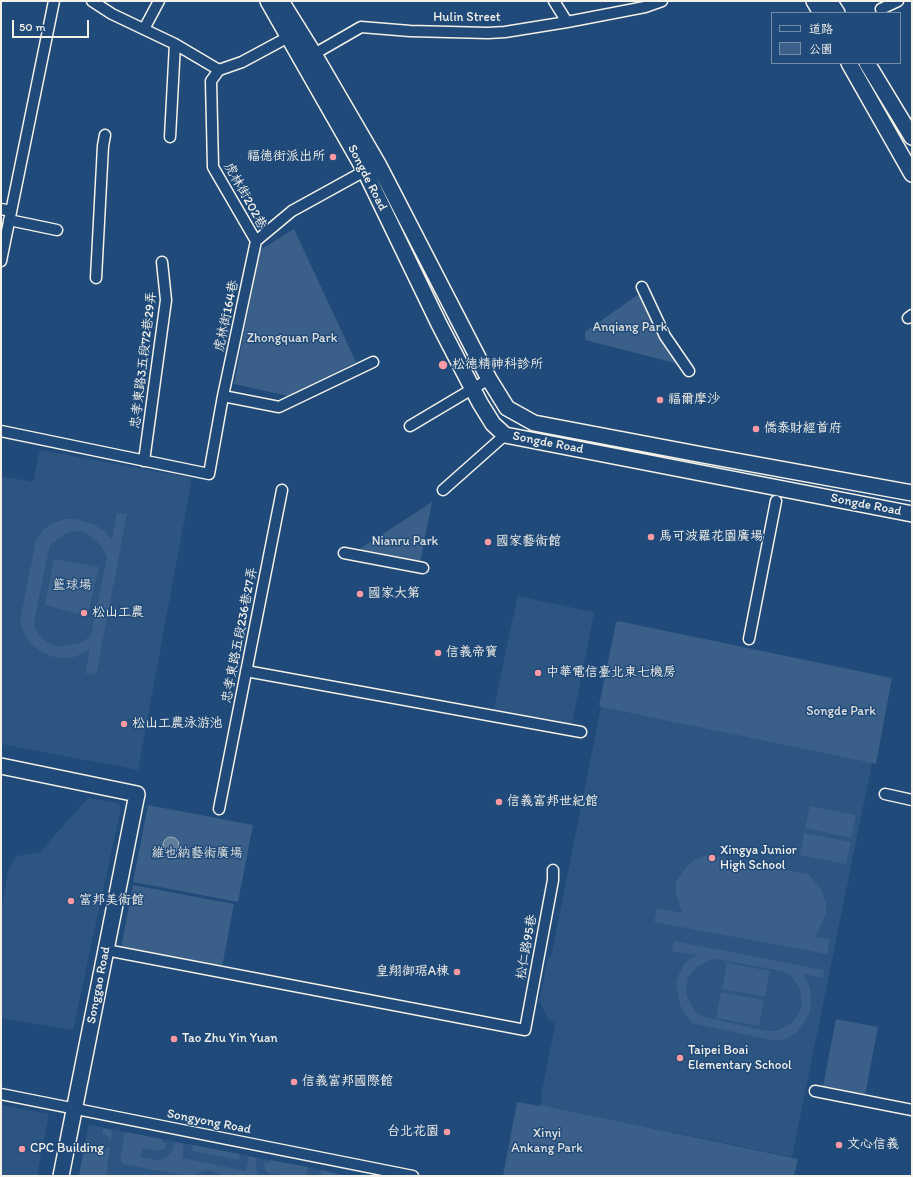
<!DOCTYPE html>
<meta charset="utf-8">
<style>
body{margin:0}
#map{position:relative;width:913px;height:1177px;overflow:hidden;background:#1f4a7a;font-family:Itim,"LXGW WenKai TC",sans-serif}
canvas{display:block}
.frame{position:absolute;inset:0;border:2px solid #f4f1e8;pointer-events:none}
.legend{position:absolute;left:771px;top:12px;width:130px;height:52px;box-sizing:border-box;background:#1f4a7a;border:1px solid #748da6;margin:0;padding:5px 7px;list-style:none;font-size:12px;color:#f4f1e8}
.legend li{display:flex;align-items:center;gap:8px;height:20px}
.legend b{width:20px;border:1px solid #748da6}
.scale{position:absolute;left:12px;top:20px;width:77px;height:18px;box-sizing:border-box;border:2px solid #f4f1e8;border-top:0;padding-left:5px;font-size:12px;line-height:14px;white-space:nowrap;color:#f4f1e8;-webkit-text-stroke:3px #1f4a7a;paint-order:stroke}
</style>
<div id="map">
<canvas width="913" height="1177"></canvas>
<div class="frame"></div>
<ul class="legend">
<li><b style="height:5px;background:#1f4a7a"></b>道路</li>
<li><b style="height:11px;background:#3a5f88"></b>公園</li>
</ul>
<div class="scale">50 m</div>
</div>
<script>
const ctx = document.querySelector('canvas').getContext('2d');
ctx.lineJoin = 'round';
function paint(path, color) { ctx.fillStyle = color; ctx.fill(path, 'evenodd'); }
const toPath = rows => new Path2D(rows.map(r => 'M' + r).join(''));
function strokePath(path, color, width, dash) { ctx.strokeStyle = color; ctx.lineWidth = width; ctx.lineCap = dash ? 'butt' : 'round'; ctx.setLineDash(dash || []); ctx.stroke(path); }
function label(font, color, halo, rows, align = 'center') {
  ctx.font = font + ' Itim,"LXGW WenKai TC",sans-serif'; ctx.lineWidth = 3; ctx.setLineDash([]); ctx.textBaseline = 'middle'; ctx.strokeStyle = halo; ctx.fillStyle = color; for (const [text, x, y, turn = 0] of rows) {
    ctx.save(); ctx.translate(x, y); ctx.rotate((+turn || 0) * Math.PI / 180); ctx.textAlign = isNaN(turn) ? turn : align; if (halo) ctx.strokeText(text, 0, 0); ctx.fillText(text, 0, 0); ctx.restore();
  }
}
paint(toPath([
 [40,450,192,478,138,770,1,744,1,476,33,482],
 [518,596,593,612,594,613,571,729,493,714,517,598],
 [601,707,872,763,792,1157,541,1105,542,1095,541,1095,556,1021,550,1021,539,1002,548,957,551,957],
 [88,798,118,803,121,807,73,1030,1,1018,1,912,9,868,17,856,40,852],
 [1,1105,49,1114,37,1176,1,1176],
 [90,1125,336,1173,340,1174,342,1176,79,1176,88,1127]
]), '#2d5581');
paint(toPath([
 [294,229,356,362,288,396,234,384,260,250],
 [639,294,654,328,676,359,675,363,585,340,585,332],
 [432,502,420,563,355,552],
 [117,513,127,514,96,675,85,673,90,649,75,657,60,658,50,656,40,651,29,642,23,631,20,621,36,540,44,529,53,523,65,519,76,519,95,525,105,532,112,539],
 [79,531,86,533,93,538,101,546,107,557,91,635,83,642,59,647,48,643,41,637,36,630,34,621,50,545,63,535,70,532],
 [54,559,99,567,87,616,45,605],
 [618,621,892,678,876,764,601,707,599,705,616,623],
 [148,805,253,825,238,902,133,882],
 [810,806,856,815,851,838,805,828],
 [804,833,851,842,846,864,800,855],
 [707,855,808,874,821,889,826,903,826,914,815,937,830,939,827,954,654,922,657,908,683,913,679,904,676,893,676,882,686,867,694,860],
 [133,885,234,904,222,967,121,948],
 [674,941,824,970,823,978,804,974,810,988,811,1007,808,1016,797,1032,784,1040,775,1041,692,1023,686,1016,680,1005,676,984,679,974,683,966,689,959,698,955,672,951],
 [715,959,783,971,794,979,800,990,802,1005,799,1013,794,1021,785,1027,776,1031,766,1031,704,1017,697,1013,688,1000,686,992,688,978,697,967,709,960],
 [727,963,770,971,765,997,722,989],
 [721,992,764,1000,759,1026,716,1018],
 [836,1019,878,1027,865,1095,823,1086],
 [517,1102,540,1106,541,1105,798,1159,794,1176,503,1176],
 [103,1128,112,1131,111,1141,109,1141,108,1137,102,1133],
 [125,1132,162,1139,161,1142,166,1143,165,1148,161,1150,158,1151,142,1148,141,1157,156,1160,164,1159,172,1152,175,1142,184,1144,182,1158,246,1171,249,1156,256,1158,256,1168,259,1176,223,1176,213,1171,208,1170,202,1171,194,1176,186,1176,123,1164,120,1159],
 [86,1140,90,1141,92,1148,98,1152,102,1152,108,1147,110,1147,106,1176,79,1175],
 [193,1145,240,1154,239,1160,192,1151],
 [270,1160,308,1167,307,1176,285,1176,269,1173,265,1170,264,1165,265,1162,270,1163],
 [321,1170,335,1173,334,1176,320,1176]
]), '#3a5f88');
const water = toPath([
 '163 845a8 8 0 1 1 16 0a8 8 0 1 1-16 0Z'
]);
paint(water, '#627e9d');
strokePath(water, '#9cacbb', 1);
const street = toPath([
 [92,1,112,14,175,44,219,70,242,62,294,34],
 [554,1,567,22],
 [881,9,898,1],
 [144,29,159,1],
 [309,57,361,27,410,31,488,33,505,32,567,22,645,7,662,1],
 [219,70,211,81,213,167,256,241],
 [170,137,175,44],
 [1,209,11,211],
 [9,220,57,230],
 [256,241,292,211,370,168],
 [1,261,54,1],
 [96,278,103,146,105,135],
 [642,287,665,336,689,371],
 [908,318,912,315],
 [223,396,279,407,373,362],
 [410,426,489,379],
 [1,431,209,474,223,396,256,241],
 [144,461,166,300,162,262],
 [443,490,505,435],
 [344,553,423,568],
 [749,639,776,501],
 [246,671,581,732],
 [885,794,912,800],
 [219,809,282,490],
 [106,950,525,1030,553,880,553,870],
 [815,1091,912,1110],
 [1,1094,413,1176]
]);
const secondary = toPath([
 [268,1,365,171,439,324,480,403,493,424,505,435,912,514],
 [281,1,314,54,378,164,489,379,507,408,534,423,703,455,912,493],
 [814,1,821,13],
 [829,1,837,13],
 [849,63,912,174],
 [867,63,912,137],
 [1,766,137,794,61,1176]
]);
strokePath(street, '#f4f1e8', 13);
strokePath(secondary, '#f4f1e8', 18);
strokePath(street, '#1f4a7a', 10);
strokePath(secondary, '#1f4a7a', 15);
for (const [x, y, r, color] of [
 [333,157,4,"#ff9aa2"],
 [443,365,5,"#ff9aa2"],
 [660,400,4,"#ff9aa2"],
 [756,429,4,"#ff9aa2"],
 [651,537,4,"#ff9aa2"],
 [488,542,4,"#ff9aa2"],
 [360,594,4,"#ff9aa2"],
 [84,613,4,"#ff9aa2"],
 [438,653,4,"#ff9aa2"],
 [538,673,4,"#ff9aa2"],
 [124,724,4,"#ff9aa2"],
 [499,802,4,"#ff9aa2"],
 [712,858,4,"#ff9aa2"],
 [71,901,4,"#ff9aa2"],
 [457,972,4,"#ff9aa2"],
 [174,1039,4,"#ff9aa2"],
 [680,1058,4,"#ff9aa2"],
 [294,1082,4,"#ff9aa2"],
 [447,1132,4,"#ff9aa2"],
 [839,1145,4,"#ff9aa2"],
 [22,1149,4,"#ff9aa2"]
]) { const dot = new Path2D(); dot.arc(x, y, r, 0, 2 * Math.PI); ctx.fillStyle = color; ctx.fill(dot); strokePath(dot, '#1f4a7a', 1.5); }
label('13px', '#f4f1e8', '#1f4a7a', [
 ["Hulin Street",467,18],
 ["Songde Road",367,178,63],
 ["虎林街202巷",245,196,61],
 ["虎林街164巷",227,316,-78],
 ["忠孝東路3五段72巷29弄",144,360,-83],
 ["Songde Road",548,443,11],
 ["Songde Road",866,505,11],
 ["忠孝東路五段236巷27弄",240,635,-79],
 ["松仁路95巷",527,947,-80],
 ["Songgao Road",99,985,-79],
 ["Songyong Road",209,1122,11]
]);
label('13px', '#f4f1e8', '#1f4a7a', [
 ["福德街派出所",325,157,"right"],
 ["松德精神科診所",452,365],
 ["福爾摩沙",668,400],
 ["僑泰財經首府",764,429],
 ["馬可波羅花園廣場",659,537],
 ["國家藝術館",496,542],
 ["國家大第",368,594],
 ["松山工農",92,613],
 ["信義帝寶",446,653],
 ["中華電信臺北東七機房",546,673],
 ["松山工農泳游池",132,724],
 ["信義富邦世紀館",507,802],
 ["Xingya Junior",720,851],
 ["High School",720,866],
 ["富邦美術館",79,901],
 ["皇翔御琚A棟",449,972,"right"],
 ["Tao Zhu Yin Yuan",182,1039],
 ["Taipei Boai",688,1051],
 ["Elementary School",688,1066],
 ["信義富邦國際館",302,1082],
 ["台北花園",439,1132,"right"],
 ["文心信義",847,1145],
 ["CPC Building",30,1149]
], 'left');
label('13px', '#e1e2de', '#1f4a7a', [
 ["Anqiang Park",630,328],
 ["Zhongquan Park",292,339],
 ["Nianru Park",405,542],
 ["籃球場",72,586],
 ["Songde Park",841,712],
 ["維也納藝術廣場",197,854],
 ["Xinyi",547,1134],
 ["Ankang Park",547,1149]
]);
</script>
